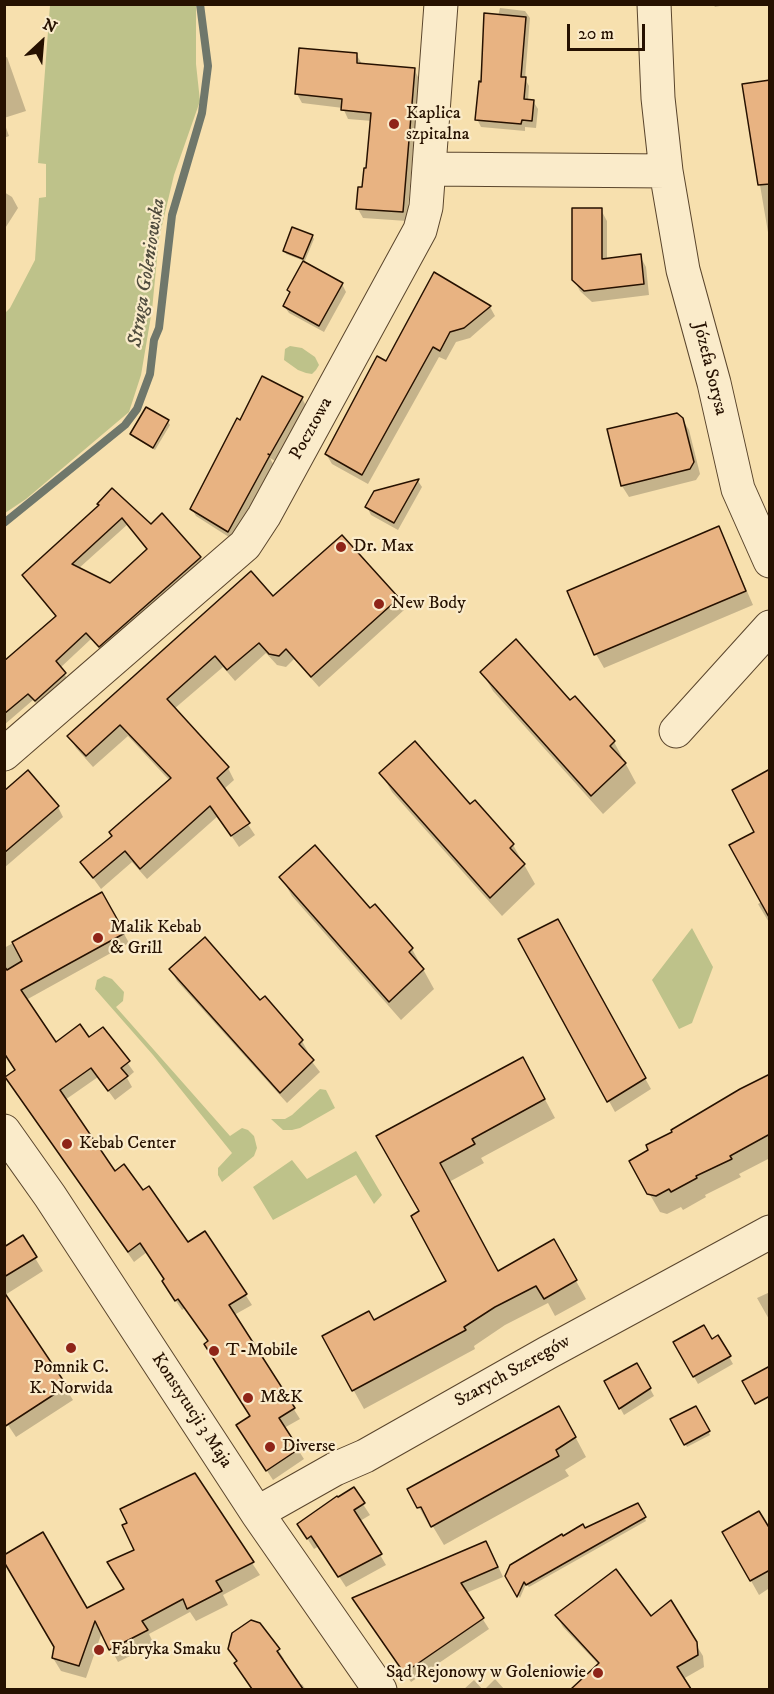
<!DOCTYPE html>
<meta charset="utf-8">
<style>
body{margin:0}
#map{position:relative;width:774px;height:1694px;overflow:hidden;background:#f7e0ae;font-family:"IM FELL DW Pica",serif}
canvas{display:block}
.frame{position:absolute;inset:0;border:6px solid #261100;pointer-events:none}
.north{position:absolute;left:12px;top:12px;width:60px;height:60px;-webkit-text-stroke:4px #faebca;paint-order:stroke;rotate:26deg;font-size:16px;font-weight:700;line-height:24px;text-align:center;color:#261100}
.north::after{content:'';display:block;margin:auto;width:21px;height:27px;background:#261100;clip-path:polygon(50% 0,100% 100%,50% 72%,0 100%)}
.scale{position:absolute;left:567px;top:24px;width:78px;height:27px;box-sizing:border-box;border:3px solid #261100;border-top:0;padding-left:8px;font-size:18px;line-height:21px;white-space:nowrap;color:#261100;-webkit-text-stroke:4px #faebca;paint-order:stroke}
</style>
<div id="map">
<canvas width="774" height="1694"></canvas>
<div class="frame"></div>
<div class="north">N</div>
<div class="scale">20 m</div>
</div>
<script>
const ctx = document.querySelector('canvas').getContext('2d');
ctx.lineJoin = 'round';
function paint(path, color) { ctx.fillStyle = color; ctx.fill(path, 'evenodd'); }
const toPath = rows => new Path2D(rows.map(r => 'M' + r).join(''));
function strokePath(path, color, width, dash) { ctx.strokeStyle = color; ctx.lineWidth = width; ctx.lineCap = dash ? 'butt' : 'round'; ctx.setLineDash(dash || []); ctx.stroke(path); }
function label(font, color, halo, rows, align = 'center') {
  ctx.font = font + ' "IM FELL DW Pica",serif'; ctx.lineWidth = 4.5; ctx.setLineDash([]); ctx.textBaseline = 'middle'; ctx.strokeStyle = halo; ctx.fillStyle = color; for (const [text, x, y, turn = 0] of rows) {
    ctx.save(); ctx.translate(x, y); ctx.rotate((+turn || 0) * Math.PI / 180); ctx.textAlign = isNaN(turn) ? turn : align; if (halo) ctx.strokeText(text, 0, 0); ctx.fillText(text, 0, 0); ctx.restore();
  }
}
paint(toPath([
 [50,5,196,5,196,64,200,101,174,175,159,238,152,310,141,375,129,412,26,499,5,513,5,313,10,308,35,260,39,198,46,197,46,164,38,163],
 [290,346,302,348,315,357,319,365,316,370,312,374,306,373,298,370,284,360,285,349],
 [692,928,713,967,692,1023,679,1029,652,980],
 [104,976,112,979,124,992,123,1001,116,1007,230,1136,242,1128,248,1130,254,1136,257,1148,254,1156,222,1182,218,1175,218,1168,232,1153,153,1055,95,989,97,980],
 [320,1089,326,1090,335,1108,300,1128,292,1130,283,1130,271,1119,285,1119,292,1115],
 [356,1151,382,1195,374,1204,356,1175,273,1220,253,1187,292,1160,307,1179]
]), '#bec28a');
paint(toPath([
 [713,4,730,4,715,7],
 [500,8,525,11,530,18,525,79,529,86,528,101,533,101,538,109,536,128,525,127,525,131,481,127,477,119,482,83],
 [356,54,362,64,414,69,419,79,407,221,363,218,358,209,368,169,372,121,348,119,343,108,302,103,297,94],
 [7,57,26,111,4,118,4,58],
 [770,81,770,244,743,85],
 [4,122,9,136,4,138],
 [4,192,12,197,18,208,4,230],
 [601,210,607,221,607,259,640,256,646,267,649,295,592,302,580,291,574,280],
 [312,236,314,239,304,263,342,284,346,292,324,332,289,313,284,306,291,294,289,290,304,261,286,254,285,251],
 [490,307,495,316,470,338,456,342,446,360,439,357,368,484,332,464,326,454,387,363],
 [302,398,306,406,275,461,270,458,273,464,232,539,196,516,192,509,240,422],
 [682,419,689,430,700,474,696,480,629,497,622,486,609,430],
 [168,422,170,425,155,450,133,437,131,434],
 [418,481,422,487,398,530,371,515,367,507,375,492],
 [100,506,151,526,200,557,204,565,104,654,91,639,60,668,69,681,40,707,33,700,4,725,4,663,57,617,24,575],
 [128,524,148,550,110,585,78,569],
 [718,528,726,543,753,605,604,668,596,654],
 [342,537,398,599,404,610,319,687,294,659,286,667,277,665,266,653,235,681,223,667,174,709,228,768,234,780,224,789,255,835,239,847,218,816,147,879,132,862,101,889,82,863,113,837,170,781,128,736,93,767,76,748,69,736,273,598],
 [482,672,570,702,575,698,614,742,636,783,603,814,493,691],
 [770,771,770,924,758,904,762,902,756,832],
 [381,773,470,806,513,845,535,884,502,916,392,792],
 [4,792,58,807,63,817,4,868],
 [281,877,370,910,375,906,412,949,434,989,401,1020,292,896],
 [102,894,129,943,26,1000,56,1044,89,1039,103,1029,134,1072,127,1078,132,1087,115,1100,98,1077,65,1100,115,1173,143,1192,188,1244,205,1233,252,1305,234,1315,300,1419,284,1428,304,1459,273,1480,244,1436,252,1417,209,1342,185,1308,182,1310,169,1291,166,1280,147,1252,134,1262,13,1087,17,1071,4,1052,4,948],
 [557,921,651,1089,615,1112,520,940],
 [171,970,260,1002,302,1041,308,1052,306,1054,320,1072,287,1103,177,981],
 [770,1075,770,1158,739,1174,741,1177,705,1195,706,1197,683,1210,681,1207,667,1214,660,1212,649,1193],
 [533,1077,555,1118,481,1158,484,1163,449,1182,498,1272,554,1241,586,1299,555,1316,548,1303,505,1325,474,1346,475,1349,364,1409,324,1337,374,1322,448,1282,421,1212,378,1137],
 [4,1249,35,1258,43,1271,5,1295,73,1400,16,1437,4,1419],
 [770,1292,770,1321,757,1298],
 [718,1337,733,1364,698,1384,675,1343,712,1341],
 [637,1365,654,1396,624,1415,606,1382],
 [696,1408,710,1435,687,1447,672,1419],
 [570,1427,586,1457,565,1470,569,1476,444,1545,432,1525,430,1527,409,1489],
 [353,1489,370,1515,360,1521,386,1565,346,1587,319,1546,314,1549,305,1535],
 [638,1505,646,1521,529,1587,526,1584,520,1598,507,1576,563,1538],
 [770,1532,770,1591,768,1589,759,1595,724,1533],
 [492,1553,503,1577,466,1593,489,1629,411,1682,360,1608],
 [252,1563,260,1575,223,1595,228,1605,196,1621,190,1612,149,1634,154,1644,118,1662,102,1632,86,1678,61,1671,53,1658,86,1610],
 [557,1616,651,1618,695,1643,703,1656,704,1667,683,1679,689,1690,573,1690,599,1665,563,1627],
 [259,1624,278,1650,284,1659,281,1660,299,1686,302,1684,306,1690,252,1690,241,1672],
 [495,1679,505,1690,484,1690],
 [474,1680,483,1690,463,1690]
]), '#0003');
strokePath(toPath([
 [4,523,125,425,137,409,150,374,154,340,159,328,172,215,202,113,208,66,200,4]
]), '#6f776b', 8);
const building = toPath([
 [484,13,526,17,521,77,526,77,524,99,534,100,532,121,522,120,521,124,475,120,479,81,481,82,484,13],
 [299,48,357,53,357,63,415,68,403,212,356,209,358,187,362,187,364,168,366,168,371,113,341,110,342,99,295,94,299,48],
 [770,80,770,184,758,185,742,84,770,80],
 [572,208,602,208,602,259,641,254,644,284,584,291,572,280,572,208],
 [292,227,313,235,303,259,283,251,292,227],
 [303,261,343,283,319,326,283,306,290,292,287,290,303,261],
 [434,272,491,306,464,328,450,332,440,351,433,347,362,475,325,454,377,356,386,361,434,272],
 [262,376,303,397,270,455,268,454,270,455,228,532,190,509,237,418,240,420,262,376],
 [146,407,169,420,153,448,130,434,146,407],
 [677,413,683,418,694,462,690,469,621,486,607,429,677,413],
 [419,479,394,523,365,507,374,491,419,479],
 [112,488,151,524,162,513,201,557,99,647,86,633,56,661,66,673,35,701,28,694,4,714,4,661,56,616,22,575,99,505,97,504,112,488],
 [122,518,147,549,110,583,72,564,122,518],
 [719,526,746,591,594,655,567,591,719,526],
 [342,535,399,598,311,677,286,649,279,656,269,654,259,643,227,670,215,656,167,699,229,767,217,778,250,823,231,836,210,806,140,869,125,851,93,878,80,862,112,836,109,832,171,778,120,725,86,756,67,736,251,571,273,596,342,535],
 [516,639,570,700,575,696,615,741,610,746,626,763,591,796,480,672,516,639],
 [415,741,470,804,475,800,514,844,510,848,525,864,490,898,379,773,415,741],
 [770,769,770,919,729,845,754,832,732,790,770,769],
 [28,770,59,806,4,853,4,791,28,770],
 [315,845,370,908,375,904,413,948,409,952,424,969,389,1002,279,877,315,845],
 [102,892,125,933,21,990,56,1042,80,1024,89,1037,103,1027,130,1061,121,1068,128,1076,108,1091,91,1068,60,1090,115,1171,124,1164,143,1190,149,1186,188,1242,205,1231,247,1294,229,1305,295,1408,279,1418,299,1449,266,1471,236,1425,250,1416,204,1344,208,1341,178,1299,175,1301,162,1281,164,1279,140,1243,128,1252,5,1077,15,1070,4,1053,4,966,7,970,22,961,12,942,102,892],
 [558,919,646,1078,607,1102,518,939,558,919],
 [205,937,260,1000,265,996,303,1040,299,1044,314,1060,280,1093,169,969,205,937],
 [523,1057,545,1099,472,1139,475,1144,440,1163,498,1271,554,1239,577,1280,544,1299,536,1286,495,1307,464,1327,466,1330,352,1391,322,1336,369,1311,374,1320,446,1281,411,1216,419,1211,376,1136,523,1057],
 [770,1074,770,1134,730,1156,732,1159,696,1176,697,1178,671,1192,669,1189,656,1196,647,1194,629,1161,648,1150,646,1145,672,1132,671,1130,740,1089,770,1074],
 [23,1235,37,1257,4,1277,4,1247,23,1235],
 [4,1292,67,1386,4,1427,4,1292],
 [704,1325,712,1339,718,1335,731,1356,693,1377,673,1342,704,1325],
 [637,1363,651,1388,619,1409,604,1381,637,1363],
 [770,1366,770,1396,755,1404,742,1381,770,1366],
 [559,1406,576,1437,556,1450,559,1456,431,1527,421,1507,417,1508,407,1489,559,1406],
 [696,1406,710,1431,684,1445,670,1419,696,1406],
 [195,1473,254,1562,216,1581,222,1591,187,1609,183,1599,142,1621,148,1630,109,1650,95,1621,79,1666,52,1658,54,1647,4,1562,4,1555,43,1532,87,1608,124,1589,107,1562,134,1550,122,1525,127,1523,120,1509,195,1473],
 [354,1487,365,1503,354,1510,382,1554,338,1577,311,1536,307,1539,297,1524,337,1496,338,1497,354,1487],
 [638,1503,646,1517,526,1585,524,1582,517,1597,505,1576,510,1565,562,1534,563,1536,583,1524,585,1528,638,1503],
 [759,1511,770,1529,770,1570,750,1581,722,1532,759,1511],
 [486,1541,498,1567,461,1583,484,1618,404,1673,352,1598,486,1541],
 [616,1569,651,1616,671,1600,697,1642,698,1655,677,1667,691,1689,571,1689,599,1663,555,1615,616,1569],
 [251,1620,260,1623,280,1649,277,1651,303,1689,252,1689,234,1663,237,1661,228,1649,232,1633,251,1620]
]);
paint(building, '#e8b382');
strokePath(building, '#261100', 1.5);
const minor = toPath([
 [654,4,658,98,666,171,683,270,714,383,738,489,770,561],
 [429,169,666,171],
 [676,731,770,627],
 [4,754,238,551,245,545,264,516,420,230,426,207,441,4],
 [4,1131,50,1196,257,1513,380,1690],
 [257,1513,335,1469,365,1456,547,1353,770,1232]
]);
strokePath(minor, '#5a452c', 35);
strokePath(minor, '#faebca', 33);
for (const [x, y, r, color] of [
 [394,124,6,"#8f2418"],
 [341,547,6,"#8f2418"],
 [379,604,6,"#8f2418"],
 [98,938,6,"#8f2418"],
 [67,1144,6,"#8f2418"],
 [71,1348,6,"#8f2418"],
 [214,1351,6,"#8f2418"],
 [248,1398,6,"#8f2418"],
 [270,1447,6,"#8f2418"],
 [99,1650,6,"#8f2418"],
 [598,1673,6,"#8f2418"]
]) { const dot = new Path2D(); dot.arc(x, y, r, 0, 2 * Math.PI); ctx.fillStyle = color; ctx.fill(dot); strokePath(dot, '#faebca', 2); }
label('18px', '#261100', '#faebca', [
 ["Kaplica",406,114],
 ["szpitalna",406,135],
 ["Dr. Max",353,547],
 ["New Body",391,604],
 ["Malik Kebab",110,928],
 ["& Grill",110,949],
 ["Kebab Center",79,1144],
 ["T-Mobile",226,1351],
 ["Pomnik C.",71,1368,"center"],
 ["K. Norwida",71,1389,"center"],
 ["M&K",260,1398],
 ["Diverse",282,1447],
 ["Fabryka Smaku",111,1650],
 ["Sąd Rejonowy w Goleniowie",586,1673,"right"]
], 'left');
label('18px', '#261100', '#faebca', [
 ["Józefa Sorysa",709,369,76],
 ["Pocztowa",312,429,-61],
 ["Szarych Szeregów",513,1372,-29],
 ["Konstytucji 3 Maja",191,1411,57]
]);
label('italic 20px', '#504c3e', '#faebca', [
 ["Struga Goleniowska",148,273,-81]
]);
</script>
